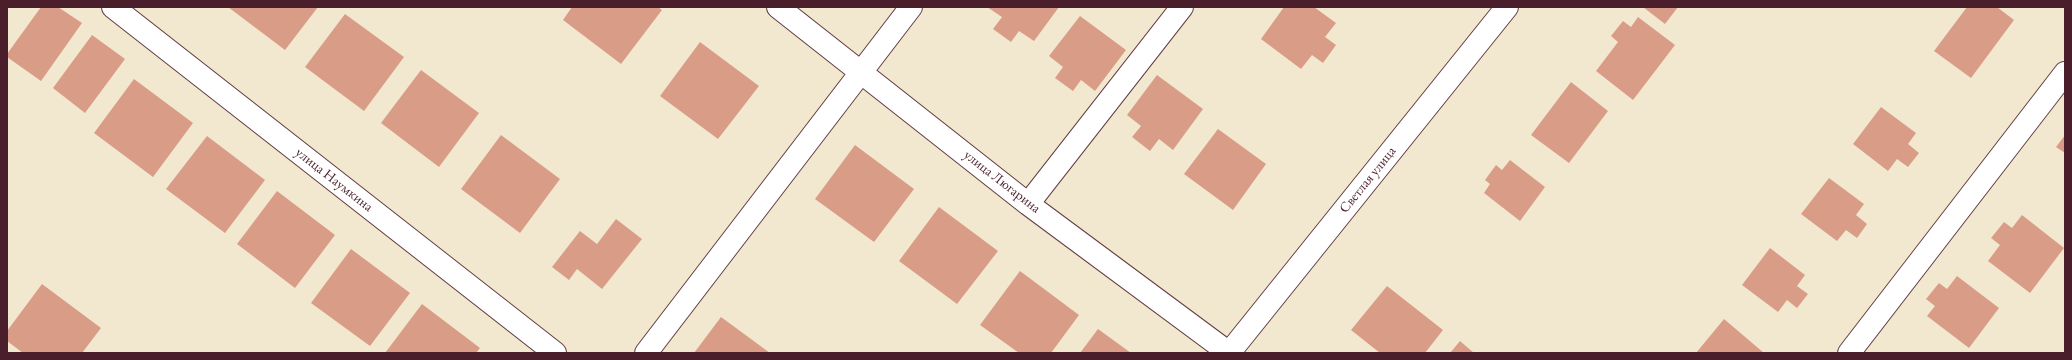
<!DOCTYPE html>
<meta charset="utf-8">
<style>
body{margin:0}
#map{position:relative;width:2072px;height:360px;overflow:hidden;background:#f2e8cf;font-family:"EB Garamond",serif}
canvas{display:block}
.frame{position:absolute;inset:0;border:8px solid #4a1f2b;pointer-events:none}
</style>
<div id="map">
<canvas width="2072" height="360"></canvas>
<div class="frame"></div>
</div>
<script>
const ctx = document.querySelector('canvas').getContext('2d');
ctx.lineJoin = 'round';
function paint(path, color) { ctx.fillStyle = color; ctx.fill(path, 'evenodd'); }
const toPath = rows => new Path2D(rows.map(r => 'M' + r).join(''));
function strokePath(path, color, width, dash) { ctx.strokeStyle = color; ctx.lineWidth = width; ctx.lineCap = dash ? 'butt' : 'round'; ctx.setLineDash(dash || []); ctx.stroke(path); }
function label(font, color, halo, rows, align = 'center') {
  ctx.font = font + ' "EB Garamond",serif'; ctx.lineWidth = 3; ctx.setLineDash([]); ctx.textBaseline = 'middle'; ctx.strokeStyle = halo; ctx.fillStyle = color; for (const [text, x, y, turn = 0] of rows) {
    ctx.save(); ctx.translate(x, y); ctx.rotate((+turn || 0) * Math.PI / 180); ctx.textAlign = isNaN(turn) ? turn : align; if (halo) ctx.strokeText(text, 0, 0); ctx.fillText(text, 0, 0); ctx.restore();
  }
}
paint(toPath([
 [41,7,58,7,82,23,41,81,7,57,7,54],
 [228,7,318,7,285,50],
 [572,7,658,7,662,10,621,64,563,20],
 [987,7,1059,7,1034,41,1019,31,1011,42,993,29,1002,17],
 [1284,7,1314,7,1336,23,1325,37,1336,45,1323,63,1312,55,1301,69,1261,39],
 [1643,7,1678,7,1665,24],
 [1967,7,1997,7,2014,20,1971,78,1934,51],
 [345,14,404,57,364,111,305,67],
 [1080,16,1126,50,1095,91,1081,80,1073,91,1055,78,1063,67,1049,56],
 [1638,17,1675,45,1633,100,1596,71,1618,42,1611,36,1623,21,1631,27],
 [92,35,125,59,85,113,53,88],
 [700,42,759,86,718,139,660,96],
 [421,70,479,113,439,167,381,123],
 [1157,75,1203,109,1173,150,1159,139,1150,151,1132,137,1141,126,1127,115],
 [134,79,193,123,153,177,94,133],
 [1571,82,1608,111,1569,163,1531,135],
 [1881,107,1916,133,1908,144,1919,153,1908,167,1897,159,1888,171,1853,144],
 [1218,129,1266,164,1233,210,1184,174],
 [501,135,560,179,520,233,461,189],
 [2065,135,2065,153,2056,147],
 [207,136,265,180,225,233,166,189],
 [855,145,914,189,874,242,815,199],
 [1510,160,1545,187,1520,221,1484,193,1490,184,1485,180,1496,165,1502,170],
 [1829,178,1864,204,1856,215,1867,224,1857,238,1846,230,1837,241,1801,214],
 [277,191,335,235,295,288,237,244],
 [939,207,998,251,957,304,899,261],
 [2022,215,2064,248,2030,293,1988,261,2000,245,1991,238,2004,222,2012,228],
 [616,219,642,239,602,289,577,269,569,280,552,267,580,231,597,244],
 [1770,248,1805,275,1797,286,1808,294,1797,308,1787,300,1778,312,1742,285],
 [351,249,410,293,370,346,311,303],
 [1020,271,1079,315,1051,353,1019,353,980,325],
 [1957,276,1999,308,1969,348,1927,316,1935,306,1926,299,1939,283,1947,289],
 [42,284,101,328,82,353,23,353,7,341,7,331],
 [1387,286,1443,330,1425,353,1380,353,1351,330],
 [422,304,480,348,476,353,385,353],
 [721,317,770,353,694,353],
 [1724,319,1764,353,1696,353],
 [1098,329,1131,353,1080,353],
 [1460,341,1474,353,1450,353]
]), '#d99d87');
const minor = toPath([
 [113,7,555,353],
 [778,7,1028,204,1229,353],
 [1028,204,1182,7],
 [646,353,911,7],
 [1229,353,1507,7],
 [1849,353,2065,73]
]);
strokePath(minor, '#633d44', 24);
strokePath(minor, '#fff', 22);
label('14px', '#4a1f2b', '#fff', [
 ["улица Наумкина",334,180,38],
 ["Светлая улица",1368,180,-51],
 ["улица Люгарина",1002,182,38]
]);
</script>
